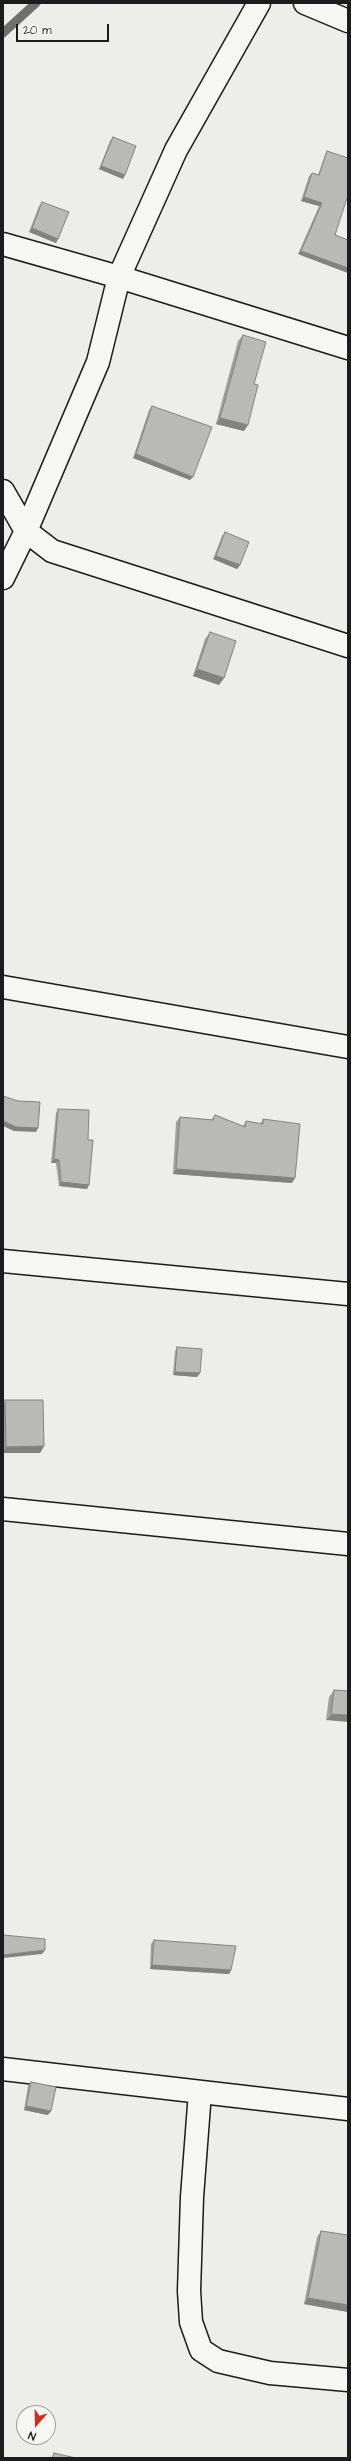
<!DOCTYPE html>
<style>
body{margin:0}
#map{position:relative;width:351px;height:2461px;overflow:hidden;background:#edede9;font-family:"Architects Daughter",sans-serif}
canvas{display:block}
.frame{position:absolute;inset:0;border:4px solid #1c1c1c;pointer-events:none}
.north{position:absolute;left:16px;top:2405px;width:40px;height:40px;box-sizing:border-box;background:#f6f6f2;border:1px solid #9f9f9c;border-radius:50%;rotate:200deg;font-size:11px;font-weight:700;line-height:16px;text-align:center;color:#1c1c1c}
.north::after{content:'';display:block;margin:auto;width:14px;height:18px;background:#c8321e;clip-path:polygon(50% 0,100% 100%,50% 72%,0 100%)}
.scale{position:absolute;left:16px;top:24px;width:93px;height:18px;box-sizing:border-box;border:2px solid #1c1c1c;border-top:0;padding-left:5px;font-size:12px;line-height:14px;white-space:nowrap;color:#1c1c1c;-webkit-text-stroke:3px #f6f6f2;paint-order:stroke}
</style>
<div id="map">
<canvas width="351" height="2461"></canvas>
<div class="frame"></div>
<div class="north">N</div>
<div class="scale">20 m</div>
</div>
<script>
const ctx = document.querySelector('canvas').getContext('2d');
ctx.lineJoin = 'round';
const toPath = rows => new Path2D(rows.map(r => 'M' + r).join(''));
function strokePath(path, color, width, dash) { ctx.strokeStyle = color; ctx.lineWidth = width; ctx.lineCap = dash ? 'butt' : 'round'; ctx.setLineDash(dash || []); ctx.stroke(path); }
function paint(path, color) { ctx.fillStyle = color; ctx.fill(path, 'evenodd'); }
strokePath(toPath([
 [3,33,36,3]
]), '#6f6f6d', 9);
const minor = toPath([
 [305,3,348,21],
 [3,244,119,277,348,348],
 [3,491,26,531,52,551,348,646],
 [3,578,26,531,98,362,119,277,176,150,259,3],
 [3,987,348,1047],
 [3,1261,348,1294],
 [3,1509,348,1544],
 [3,2069,348,2109],
 [200,2092,192,2197,189,2291,191,2322,201,2350,218,2361,270,2373,348,2380]
]);
strokePath(minor, '#1c1c1c', 25);
strokePath(minor, '#f6f6f2', 22);
paint(toPath([
 [113,137,123,179,99,169,110,141],
 [327,151,335,235,348,240,348,273,298,254,319,206,301,201,309,176,312,173,318,175,325,155],
 [42,202,58,239,56,243,29,232,39,206],
 [243,335,254,384,244,431,216,424,238,341],
 [152,406,190,480,133,458,149,410],
 [225,532,240,565,237,569,213,559,222,536],
 [210,632,219,685,193,676,205,639],
 [58,1109,88,1140,89,1185,87,1189,59,1186,56,1163,51,1163,56,1113],
 [215,1115,243,1126,246,1121,260,1124,263,1119,292,1183,173,1174,176,1122,180,1117,211,1120],
 [177,1347,200,1373,197,1377,173,1375,175,1351],
 [5,1400,44,1446,40,1453,3,1453,3,1404],
 [334,1690,348,1691,326,1720,329,1697],
 [154,1940,231,1970,229,1974,150,1969,151,1944],
 [31,2082,48,2115,24,2110,28,2086],
 [321,2231,348,2312,304,2304,317,2237]
]), '#9f9f9d');
paint(toPath([
 [101,166,125,175,123,179,99,169],
 [304,197,322,203,319,206,301,201],
 [32,228,58,239,56,243,29,232],
 [301,251,348,268,348,273,298,254],
 [220,418,248,425,244,431,216,424],
 [136,454,193,477,190,480,133,458],
 [216,556,240,565,237,569,213,559],
 [197,669,224,678,219,685,193,676],
 [3,1121,38,1128,36,1132,14,1131,3,1126],
 [54,1159,59,1160,56,1163,51,1163],
 [176,1169,295,1178,292,1183,173,1174],
 [61,1182,89,1185,87,1189,59,1186],
 [175,1372,200,1373,197,1377,173,1375],
 [44,1446,40,1453,3,1453,3,1452,6,1447],
 [331,1714,348,1715,348,1722,326,1720],
 [45,1950,42,1954,3,1958,3,1955],
 [152,1965,231,1970,229,1974,150,1969],
 [26,2106,51,2111,48,2115,24,2110],
 [308,2298,348,2305,348,2312,304,2304]
]), '#82827f');
const building = toPath([
 [113,137,136,146,125,175,101,166,113,137],
 [327,151,348,158,348,195,335,235,348,240,348,268,301,251,322,203,304,197,312,173,319,175,327,151],
 [42,202,69,212,58,239,32,228,42,202],
 [243,335,266,342,254,384,258,385,248,425,220,418,243,335],
 [152,406,212,427,193,477,136,454,152,406],
 [225,532,249,542,240,565,216,556,225,532],
 [210,632,236,641,224,678,197,669,210,632],
 [3,1096,18,1101,40,1102,38,1128,16,1127,3,1121,3,1096],
 [58,1109,89,1110,88,1140,93,1140,89,1185,61,1182,59,1160,54,1159,58,1109],
 [215,1115,245,1127,246,1121,263,1124,263,1119,300,1124,295,1178,176,1169,180,1117,213,1120,215,1115],
 [177,1347,202,1349,200,1373,175,1372,177,1347],
 [5,1400,43,1400,44,1446,6,1447,5,1400],
 [334,1690,348,1691,348,1715,331,1714,334,1690],
 [3,1935,45,1939,45,1950,3,1955,3,1935],
 [154,1940,236,1946,231,1970,152,1965,154,1940],
 [31,2082,56,2087,51,2111,26,2106,31,2082],
 [321,2231,348,2235,348,2305,308,2298,321,2231],
 [54,2453,76,2458,52,2458,54,2453]
]);
paint(building, '#b9b9b6');
strokePath(building, '#82827f', 1);
</script>
